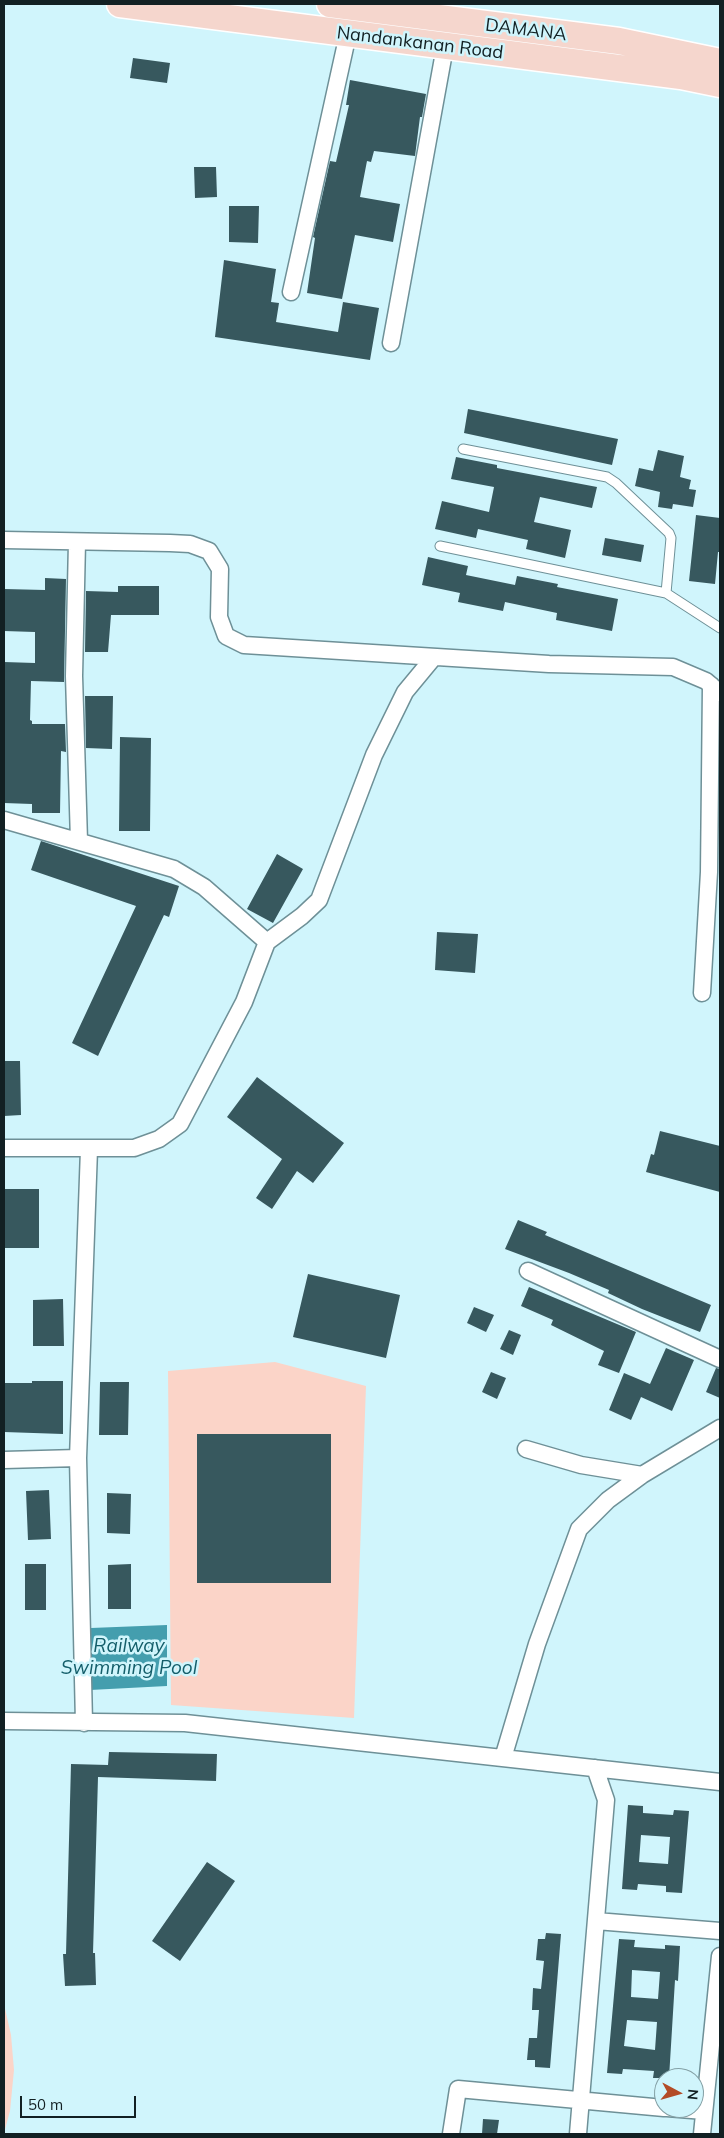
<!DOCTYPE html>
<style>
body{margin:0}
#map{position:relative;width:724px;height:2138px;overflow:hidden;background:#d0f5fc;font-family:Mulish,sans-serif}
canvas{display:block}
.frame{position:absolute;inset:0;border:5px solid #122023;pointer-events:none}
.north{position:absolute;left:654px;top:2068px;width:50px;height:50px;box-sizing:border-box;background:#d0f5fc;border:1px solid #84a0a5;border-radius:50%;rotate:96deg;font-size:14px;font-weight:700;line-height:20px;text-align:center;color:#122023}
.north::after{content:'';display:block;margin:auto;width:18px;height:22px;background:#b34b27;clip-path:polygon(50% 0,100% 100%,50% 72%,0 100%)}
.scale{position:absolute;left:20px;top:2096px;width:116px;height:22px;box-sizing:border-box;border:2px solid #122023;border-top:0;padding-left:6px;font-size:15px;line-height:18px;white-space:nowrap;color:#122023;-webkit-text-stroke:4px #d0f5fc;paint-order:stroke}
</style>
<div id="map">
<canvas width="724" height="2138"></canvas>
<div class="frame"></div>
<div class="north">N</div>
<div class="scale">50 m</div>
</div>
<script>
const ctx = document.querySelector('canvas').getContext('2d');
ctx.lineJoin = 'round';
function paint(path, color) { ctx.fillStyle = color; ctx.fill(path, 'evenodd'); }
const toPath = rows => new Path2D(rows.map(r => 'M' + r).join(''));
function strokePath(path, color, width, dash) { ctx.strokeStyle = color; ctx.lineWidth = width; ctx.lineCap = dash ? 'butt' : 'round'; ctx.setLineDash(dash || []); ctx.stroke(path); }
function label(font, color, halo, rows, align = 'center') {
  ctx.font = font + ' Mulish,sans-serif'; ctx.lineWidth = 5; ctx.setLineDash([]); ctx.textBaseline = 'middle'; ctx.strokeStyle = halo; ctx.fillStyle = color; for (const [text, x, y, turn = 0] of rows) {
    ctx.save(); ctx.translate(x, y); ctx.rotate((+turn || 0) * Math.PI / 180); ctx.textAlign = isNaN(turn) ? turn : align; if (halo) ctx.strokeText(text, 0, 0); ctx.fillText(text, 0, 0); ctx.restore();
  }
}
paint(toPath([
 [275,1362,366,1386,354,1718,171,1705,168,1371],
 [4,2004,11,2035,14,2070,10,2111,4,2133]
]), '#fbd4c8');
paint(toPath([
 [167,1625,167,1686,90,1690,91,1628]
]), '#449eae');
paint(toPath([
 [133,58,170,63,167,83,130,78],
 [350,80,426,94,422,117,420,117,415,156,374,151,371,162,367,161,360,197,400,204,393,242,355,235,342,299,307,293,315,238,313,237,330,161,336,162,349,105,346,105],
 [194,167,216,167,217,197,195,198],
 [229,206,259,206,258,243,229,242],
 [224,260,276,269,271,302,279,303,276,322,338,332,343,302,379,308,370,360,215,337],
 [468,409,618,439,612,465,464,433],
 [658,450,684,456,680,477,691,480,689,489,696,490,693,507,673,504,672,509,658,507,660,492,635,486,639,468,653,471],
 [456,457,497,465,497,468,597,487,592,508,540,497,534,522,571,530,565,558,526,549,528,540,478,529,476,538,435,529,442,501,489,512,494,487,451,479],
 [696,515,720,518,720,552,718,552,715,584,689,581],
 [605,538,644,545,641,562,602,555],
 [428,557,468,566,466,575,515,585,517,576,558,584,557,587,618,599,612,631,556,620,557,613,505,602,503,611,458,602,460,593,422,585],
 [45,578,66,579,64,682,31,681,30,720,32,721,32,724,65,724,66,752,61,751,60,813,32,813,32,804,4,803,4,662,35,663,35,632,4,631,4,589,45,590],
 [118,586,159,586,159,615,111,615,108,652,85,652,86,591,118,592],
 [85,696,113,696,112,749,86,748],
 [120,737,151,738,150,831,119,831],
 [41,841,179,886,169,917,164,915,98,1056,72,1043,136,906,31,870],
 [277,854,303,869,273,923,247,909],
 [437,932,478,934,475,973,435,970],
 [4,1061,20,1061,21,1115,4,1116],
 [257,1077,344,1143,313,1183,297,1171,272,1209,256,1198,282,1159,227,1117],
 [660,1131,720,1146,720,1192,646,1172,651,1154,654,1155],
 [4,1189,39,1189,39,1248,4,1248],
 [518,1220,547,1232,545,1235,711,1305,700,1332,642,1309,608,1293,609,1290,569,1273,505,1249],
 [308,1274,400,1295,386,1358,293,1337],
 [529,1287,636,1332,619,1373,598,1365,604,1351,551,1325,553,1320,521,1306],
 [63,1299,64,1346,33,1346,33,1300],
 [474,1307,494,1315,486,1332,467,1323],
 [509,1330,521,1335,513,1355,500,1349],
 [666,1348,694,1360,672,1411,641,1397,631,1420,609,1410,624,1373,650,1384],
 [716,1368,720,1369,720,1398,706,1392],
 [491,1372,506,1378,497,1399,482,1392],
 [32,1381,63,1381,63,1434,4,1432,4,1383,32,1383],
 [100,1382,129,1382,128,1435,99,1435],
 [197,1434,331,1434,331,1583,197,1583],
 [49,1490,51,1539,28,1540,26,1491],
 [107,1493,131,1494,130,1534,107,1533],
 [25,1564,46,1564,46,1610,25,1610],
 [131,1564,131,1609,108,1609,108,1565],
 [109,1752,217,1754,216,1781,98,1777,93,1953,95,1953,96,1985,65,1986,63,1954,66,1954,71,1764,108,1765],
 [628,1805,643,1806,643,1813,673,1815,674,1810,689,1811,682,1893,666,1892,666,1886,638,1884,637,1890,622,1889],
 [641,1835,670,1837,668,1864,639,1862],
 [207,1862,235,1881,180,1961,152,1941],
 [546,1933,561,1934,550,2068,535,2067,535,2060,527,2060,529,2038,537,2038,539,2010,532,2010,533,1988,541,1989,544,1961,536,1960,538,1939,545,1939],
 [619,1939,635,1940,634,1947,665,1949,665,1945,680,1946,678,1981,675,1980,669,2078,653,2078,654,2071,623,2069,622,2074,607,2073],
 [632,1970,660,1972,658,1999,631,1997],
 [627,2020,657,2022,655,2050,624,2046],
 [483,2119,499,2120,497,2134,482,2134]
]), '#37585e');
const lane = toPath([
 [463,449,607,477,616,483,669,533,671,538,666,593],
 [440,546,666,593,720,628]
]);
const street = toPath([
 [291,292,348,34],
 [391,343,445,47],
 [4,540,170,543,190,544,209,551,220,569,219,617,226,636,244,645,549,664,673,667,706,681,720,693],
 [77,542,74,676,79,841],
 [4,820,174,869,204,887,267,942],
 [702,993,709,872,711,685],
 [4,1148,134,1148,159,1139,180,1124,244,1002,267,942,302,916,319,900,374,755,405,692,434,657],
 [528,1271,720,1359],
 [526,1449,581,1465,642,1475,720,1428],
 [4,1460,78,1458],
 [4,1721,185,1723,720,1782],
 [84,1723,78,1458,89,1149],
 [503,1758,537,1644,579,1529,608,1500,642,1475],
 [596,1921,720,1931],
 [667,2108,704,2111],
 [451,2134,458,2089,664,2108],
 [578,2134,606,1800,595,1768],
 [702,2134,720,1956]
]);
const primary = toPath([
 [120,4,681,76,720,84],
 [330,4,619,41,720,62]
]);
strokePath(lane, '#6e9097', 11);
strokePath(street, '#6e9097', 19);
strokePath(primary, '#fff', 29);
strokePath(lane, '#fff', 9);
strokePath(street, '#fff', 16);
strokePath(primary, '#f5d6cd', 26);
label('18px', '#122023', '#d0f5fc', [
 ["DAMANA",526,30,7],
 ["Nandankanan Road",420,43,7]
]);
label('italic 19px', '#145e6a', '#d0f5fc', [
 ["Railway",129,1646],
 ["Swimming Pool",129,1668]
]);
</script>
